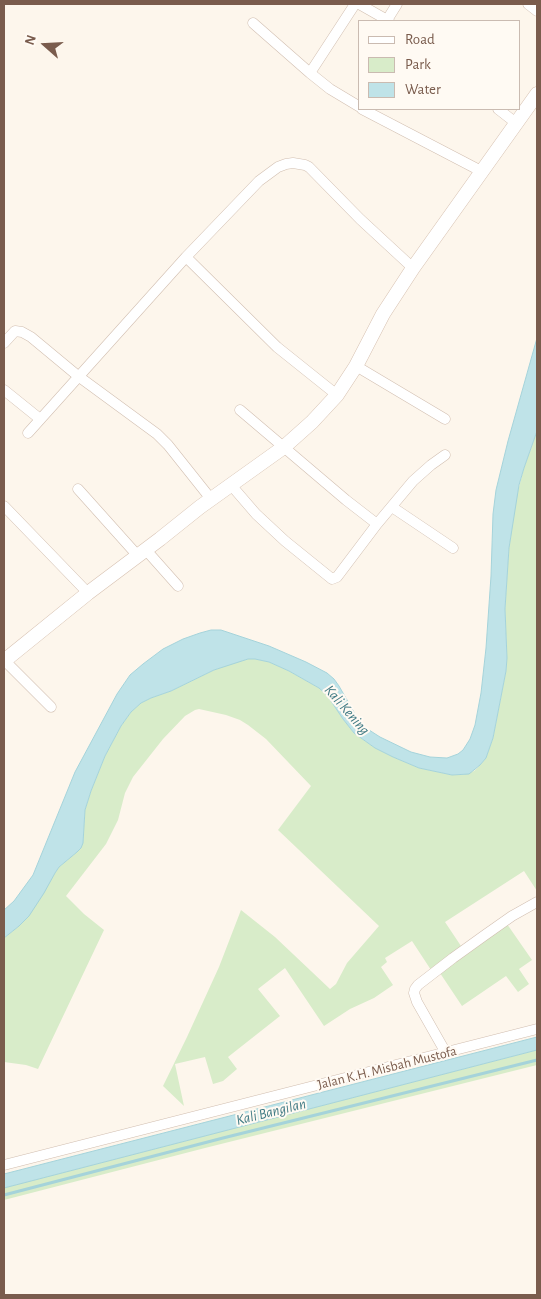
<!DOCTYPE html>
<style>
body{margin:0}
#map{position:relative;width:541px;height:1299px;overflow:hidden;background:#fdf6ec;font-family:"Alegreya Sans",sans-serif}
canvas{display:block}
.frame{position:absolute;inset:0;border:5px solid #7a5c4d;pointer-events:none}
.legend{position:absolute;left:358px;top:20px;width:162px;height:90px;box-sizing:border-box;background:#fffaf3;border:1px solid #cabbb1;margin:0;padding:6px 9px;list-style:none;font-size:15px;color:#7a5c4d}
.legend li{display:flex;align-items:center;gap:10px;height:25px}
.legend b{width:25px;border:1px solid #cabbb1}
.north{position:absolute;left:20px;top:20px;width:50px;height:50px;-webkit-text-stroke:4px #fffaf3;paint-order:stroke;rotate:289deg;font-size:14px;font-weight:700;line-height:20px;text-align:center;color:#7a5c4d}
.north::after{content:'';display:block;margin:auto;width:18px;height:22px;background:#7a5c4d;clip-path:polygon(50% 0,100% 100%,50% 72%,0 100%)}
</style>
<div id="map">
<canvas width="541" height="1299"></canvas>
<div class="frame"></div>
<ul class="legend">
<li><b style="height:6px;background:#fff"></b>Road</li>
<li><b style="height:14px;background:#d8ecc9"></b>Park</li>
<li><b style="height:14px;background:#bfe3e8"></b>Water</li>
</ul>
<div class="north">N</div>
</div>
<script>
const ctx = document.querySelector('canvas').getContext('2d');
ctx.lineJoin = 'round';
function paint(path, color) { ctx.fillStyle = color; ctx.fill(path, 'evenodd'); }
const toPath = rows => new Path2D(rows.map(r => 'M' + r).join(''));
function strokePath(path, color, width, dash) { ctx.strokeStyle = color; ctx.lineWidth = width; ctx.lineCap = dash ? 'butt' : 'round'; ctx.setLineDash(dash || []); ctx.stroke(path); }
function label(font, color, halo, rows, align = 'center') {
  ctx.font = font + ' "Alegreya Sans",sans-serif'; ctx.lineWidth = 4; ctx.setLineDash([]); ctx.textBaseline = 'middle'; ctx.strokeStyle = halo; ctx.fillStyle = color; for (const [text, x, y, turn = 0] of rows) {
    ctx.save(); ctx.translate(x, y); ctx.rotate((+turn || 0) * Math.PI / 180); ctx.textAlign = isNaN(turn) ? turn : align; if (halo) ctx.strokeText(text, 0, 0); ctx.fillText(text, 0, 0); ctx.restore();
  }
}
paint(toPath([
 [537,431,537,891,524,871,445,922,465,952,507,924,532,960,519,969,529,984,518,992,506,976,462,1006,436,967,431,970,412,941,385,958,387,962,381,967,393,985,374,998,350,1009,324,1026,285,968,258,989,280,1016,228,1057,237,1069,223,1081,213,1084,205,1057,175,1064,184,1106,163,1086,187,1037,219,967,241,910,275,937,330,989,336,984,347,963,379,926,278,830,311,786,266,739,248,725,240,720,226,715,199,709,195,710,185,716,163,739,133,777,125,793,118,820,106,844,66,896,84,914,104,930,38,1069,26,1065,4,1062,4,938,19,926,55,873,59,867,77,852,83,842,85,810,91,791,105,756,121,726,131,712,141,703,151,698,171,691,214,670,235,662,248,659,255,659,269,662,289,671,319,688,327,695,343,719,354,733,375,748,393,757,419,768,452,775,462,775,474,771,480,765,486,758,493,738,506,671,507,658,505,609,509,548,515,502,524,468],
 [537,1050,537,1065,205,1148,4,1200,4,1188,22,1183]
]), '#d8ecc9');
const water = toPath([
 [537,338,537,431,524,468,519,485,509,548,505,609,507,658,506,671,493,738,486,758,480,765,469,774,452,775,419,768,393,757,375,748,354,733,343,719,327,695,319,688,289,671,269,662,255,659,248,659,214,670,171,691,151,698,141,703,131,712,121,726,105,756,91,791,85,810,83,843,81,848,77,852,59,867,55,873,44,893,29,916,19,926,4,938,4,910,14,901,33,875,75,772,117,694,130,675,143,664,163,649,183,639,200,633,211,630,221,630,269,646,306,662,327,673,334,679,339,686,359,721,366,728,380,737,411,752,430,757,447,758,458,754,463,750,470,739,475,725,481,693,486,648,491,576,493,514,496,490,508,441,537,338],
 [537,1037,537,1050,4,1188,4,1174,537,1037]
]);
paint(water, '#bfe3e8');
strokePath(water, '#a5d3da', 1);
strokePath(toPath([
 [4,1195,223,1138,537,1060]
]), '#a5d3da', 3);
const street = toPath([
 [359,4,389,21],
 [528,4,537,11],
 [387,20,397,4],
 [253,23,310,73,330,89,360,107],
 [310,73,355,4],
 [362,109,481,171],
 [498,109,516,123],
 [186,257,277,347,337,395],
 [4,343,15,331,22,332,31,337,78,376,157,434,168,445,211,499],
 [356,366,445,419],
 [4,390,40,419],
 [28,433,186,257,259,181,278,167,286,164,293,163,305,165,309,167,360,219,413,268],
 [231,485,256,514,285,541,332,579,337,577,377,524,346,500,240,410],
 [78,489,138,556],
 [4,506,88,593],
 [392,507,453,548],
 [377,524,413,481,431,465,445,455],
 [146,550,178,586],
 [5,661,51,707],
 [446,1053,417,1002,414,993,415,989,418,985,453,958,485,935,512,916,537,902],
 [4,1165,537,1029]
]);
const secondary = toPath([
 [4,661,88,593,160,539,200,507,284,447,312,422,337,395,356,366,383,314,413,268,537,94]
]);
strokePath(street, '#d1beb0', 11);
strokePath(secondary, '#d6c0b0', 15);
strokePath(street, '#fff', 10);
strokePath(secondary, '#fff', 14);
label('14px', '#7a5c4d', '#fffaf3', [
 ["Jalan K.H. Misbah Mustofa",387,1068,-14]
]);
label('italic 15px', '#437c86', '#fffaf3', [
 ["Kali Kening",347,710,49],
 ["Kali Bangilan",271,1112,-14]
]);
</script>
